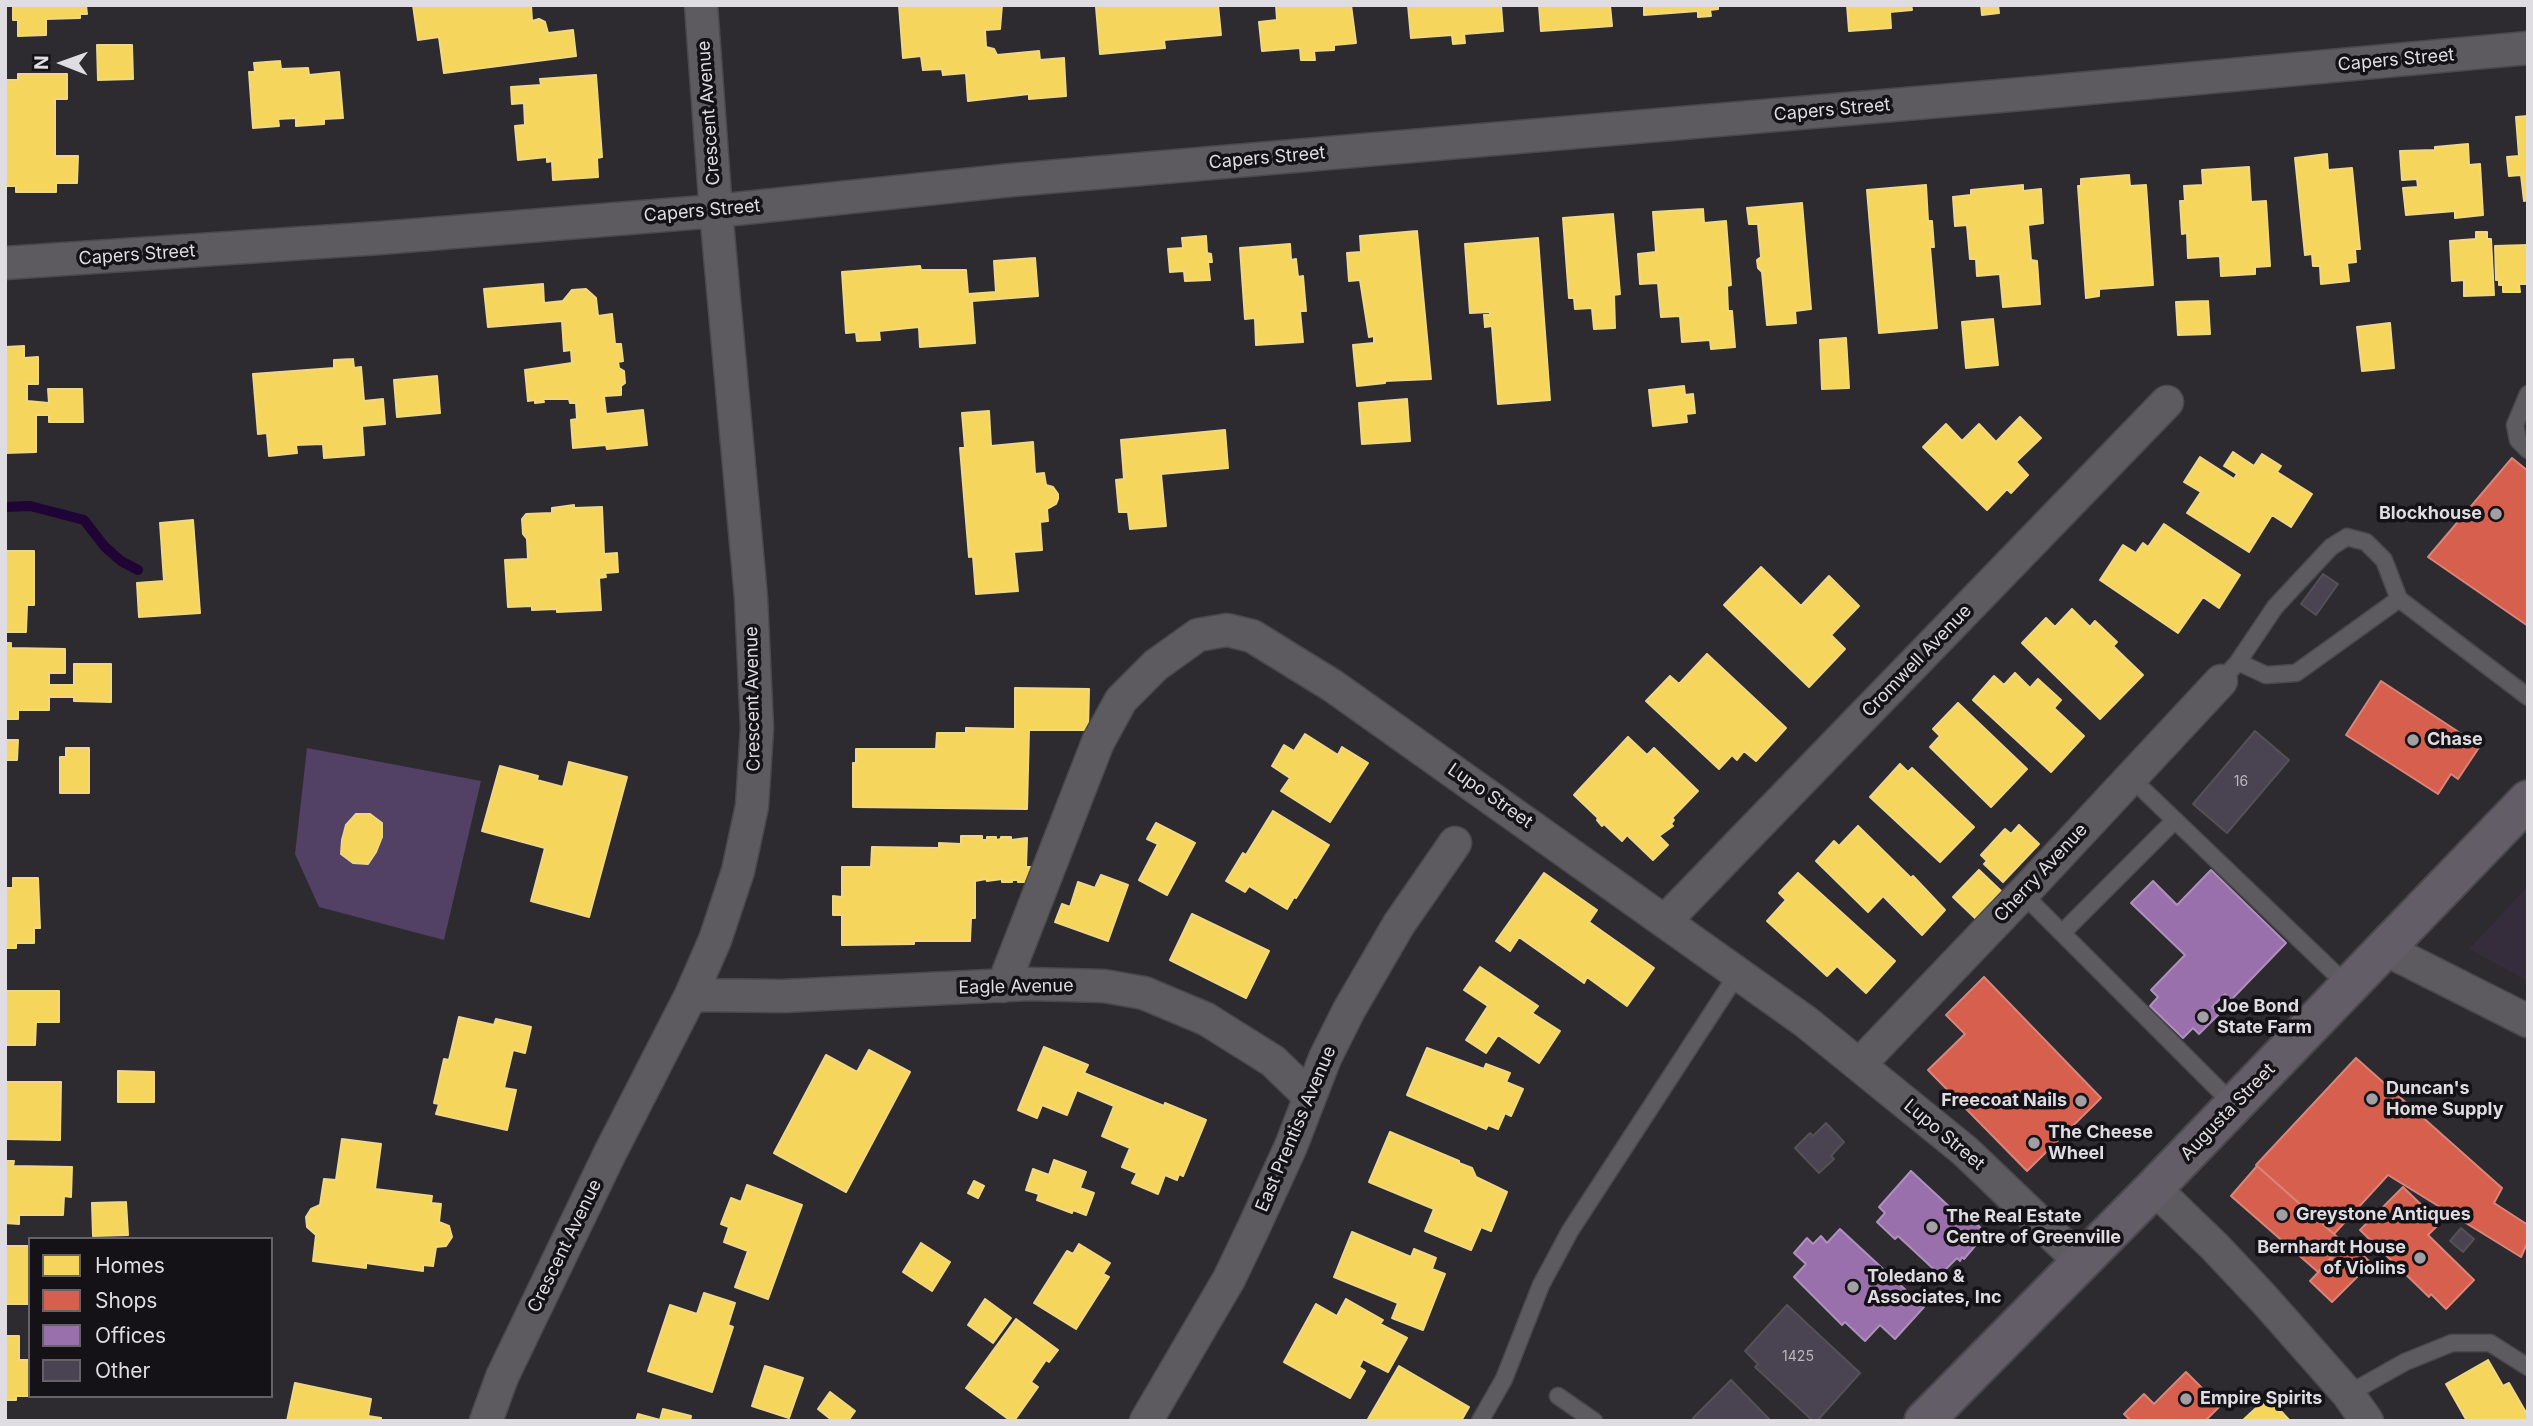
<!DOCTYPE html>
<style>
body{margin:0}
#map{position:relative;width:2533px;height:1426px;overflow:hidden;background:#2d2a30;font-family:Inter,sans-serif}
canvas{display:block}
.frame{position:absolute;inset:0;border:7px solid #dfdce2;pointer-events:none}
.legend{position:absolute;left:28px;top:1237px;width:245px;height:161px;box-sizing:border-box;background:#141216;border:2px solid #656368;margin:0;padding:9px 12px;list-style:none;font-size:21px;color:#dfdce2}
.legend li{display:flex;align-items:center;gap:14px;height:35px}
.legend b{width:35px;border:2px solid #656368}
.north{position:absolute;left:28px;top:28px;width:70px;height:70px;-webkit-text-stroke:5px #141216;paint-order:stroke;rotate:271deg;font-size:19px;font-weight:700;line-height:28px;text-align:center;color:#dfdce2}
.north::after{content:'';display:block;margin:auto;width:24px;height:32px;background:#dfdce2;clip-path:polygon(50% 0,100% 100%,50% 72%,0 100%)}
</style>
<div id="map">
<canvas width="2533" height="1426"></canvas>
<div class="frame"></div>
<ul class="legend">
<li><b style="height:19px;background:#f6d55c"></b>Homes</li>
<li><b style="height:19px;background:#d6604d"></b>Shops</li>
<li><b style="height:19px;background:#9970ab"></b>Offices</li>
<li><b style="height:19px;background:#4a4351"></b>Other</li>
</ul>
<div class="north">N</div>
</div>
<script>
const ctx = document.querySelector('canvas').getContext('2d');
ctx.lineJoin = 'round';
function paint(path, color) { ctx.fillStyle = color; ctx.fill(path, 'evenodd'); }
const toPath = rows => new Path2D(rows.map(r => 'M' + r).join(''));
function strokePath(path, color, width, dash) { ctx.strokeStyle = color; ctx.lineWidth = width; ctx.lineCap = dash ? 'butt' : 'round'; ctx.setLineDash(dash || []); ctx.stroke(path); }
function label(font, color, halo, rows, align = 'center') {
  ctx.font = font + ' Inter,sans-serif'; ctx.lineWidth = 7; ctx.setLineDash([]); ctx.textBaseline = 'middle'; ctx.strokeStyle = halo; ctx.fillStyle = color; for (const [text, x, y, turn = 0] of rows) {
    ctx.save(); ctx.translate(x, y); ctx.rotate((+turn || 0) * Math.PI / 180); ctx.textAlign = isNaN(turn) ? turn : align; if (halo) ctx.strokeText(text, 0, 0); ctx.fillText(text, 0, 0); ctx.restore();
  }
}
paint(toPath([
 [2528,886,2528,981,2469,949]
]), '#352d3b');
paint(toPath([
 [307,748,481,781,444,940,319,907,295,854]
]), '#534065');
const homes = toPath([
 [13,5,86,5,87,14,80,14,80,18,46,19,46,35,18,36,18,20,13,20,13,5],
 [413,5,531,5,532,21,539,19,545,22,548,33,573,30,576,56,444,73,439,37,418,40,413,5],
 [899,5,1002,5,1000,29,985,30,986,47,994,49,997,55,1039,51,1040,60,1064,58,1066,96,1029,99,1029,94,968,101,966,73,943,75,942,69,923,70,921,56,903,58,899,5],
 [1099,5,1218,5,1221,35,1164,40,1165,48,1100,54,1096,7,1099,5],
 [1276,5,1351,5,1356,43,1334,45,1334,50,1314,51,1315,60,1301,60,1300,48,1262,51,1259,22,1277,20,1276,5],
 [1408,5,1501,5,1503,31,1464,34,1465,43,1453,44,1452,35,1411,38,1408,5],
 [1539,5,1610,5,1612,26,1541,31,1539,5],
 [1644,5,1718,5,1718,9,1710,10,1711,16,1698,17,1698,11,1644,15,1644,5],
 [1847,5,1911,5,1912,10,1890,12,1891,28,1849,31,1847,5],
 [1981,5,1998,5,1999,13,1982,15,1981,5],
 [97,45,132,45,133,79,98,80,97,45],
 [280,61,281,69,308,68,309,75,339,72,343,118,324,119,324,124,296,126,296,118,278,119,279,126,253,128,249,72,255,72,254,63,280,61],
 [18,74,67,74,67,99,55,99,55,156,78,156,77,183,56,183,56,192,16,192,16,186,5,186,5,80,18,80,18,74],
 [596,75,602,157,597,158,598,177,553,180,552,161,547,162,547,157,518,160,515,126,525,125,524,103,512,104,511,87,541,85,540,79,596,75],
 [2528,116,2528,200,2524,201,2521,175,2509,176,2507,157,2519,156,2516,117,2528,116],
 [2468,144,2469,165,2480,164,2483,215,2455,218,2455,211,2406,215,2403,188,2418,187,2417,179,2402,180,2400,151,2435,150,2435,147,2468,144],
 [2327,154,2328,170,2352,168,2360,249,2355,249,2356,262,2347,263,2349,281,2321,284,2320,266,2313,266,2312,254,2305,255,2295,158,2327,154],
 [2249,167,2251,202,2266,201,2270,266,2255,267,2255,274,2221,276,2220,256,2188,258,2187,233,2182,234,2180,201,2185,201,2184,186,2203,185,2202,170,2249,167],
 [2129,175,2130,186,2146,185,2153,285,2099,289,2099,296,2086,298,2078,186,2081,186,2081,179,2129,175],
 [1926,185,1928,221,1932,221,1934,247,1930,247,1937,328,1879,333,1867,190,1926,185],
 [2023,185,2023,191,2041,189,2043,223,2028,225,2031,260,2037,261,2040,304,2003,307,2000,274,1977,276,1976,259,1970,259,1967,225,1955,226,1953,197,1971,195,1971,190,2023,185],
 [1802,203,1811,309,1795,311,1796,323,1767,325,1762,272,1758,268,1757,260,1761,257,1758,224,1749,224,1747,208,1802,203],
 [1703,209,1704,223,1726,221,1731,285,1727,286,1728,311,1732,311,1735,347,1711,349,1710,340,1682,342,1680,316,1661,317,1658,283,1640,284,1638,254,1656,252,1653,212,1703,209],
 [1613,214,1620,294,1614,295,1615,328,1594,329,1592,308,1575,309,1574,298,1569,298,1563,218,1613,214],
 [1417,231,1431,379,1385,381,1385,383,1357,386,1353,345,1374,343,1374,336,1369,337,1360,280,1349,281,1347,253,1361,252,1360,236,1417,231],
 [2476,232,2487,232,2487,239,2491,239,2494,295,2464,296,2464,280,2452,281,2450,241,2476,239,2476,232],
 [1206,236,1207,253,1211,254,1212,262,1208,262,1210,280,1185,281,1184,271,1170,272,1168,249,1183,248,1182,238,1206,236],
 [1538,238,1550,400,1498,404,1492,326,1485,327,1484,315,1490,315,1490,312,1470,313,1465,244,1538,238],
 [1290,244,1291,260,1296,259,1298,277,1303,276,1306,311,1300,311,1303,342,1256,345,1255,318,1245,319,1240,248,1290,244],
 [2528,245,2528,284,2519,284,2520,292,2503,292,2503,285,2499,285,2499,280,2496,280,2495,246,2528,245],
 [1035,258,1038,296,972,301,975,343,920,347,919,327,879,331,880,340,857,341,856,332,846,333,842,272,920,266,921,270,966,270,968,294,996,292,994,261,1035,258],
 [543,284,544,303,563,301,572,290,586,289,596,298,598,316,612,314,615,344,621,344,623,361,618,362,619,368,624,371,625,383,621,386,621,395,604,396,606,414,643,410,647,445,607,449,606,445,573,448,571,420,577,419,576,403,570,403,569,399,543,399,544,402,535,403,535,400,528,401,525,370,572,363,571,350,564,351,562,321,488,327,484,289,543,284],
 [2208,301,2210,334,2178,335,2176,302,2208,301],
 [1993,319,1998,365,1966,368,1962,322,1993,319],
 [2390,323,2394,368,2362,371,2357,327,2390,323],
 [1846,338,1849,388,1822,389,1820,340,1846,338],
 [24,346,24,358,38,357,38,384,27,384,27,401,49,403,48,389,82,389,83,422,49,422,49,415,36,415,36,452,5,453,5,347,24,346],
 [353,359,354,368,361,367,364,401,383,399,385,424,362,426,364,455,324,458,323,444,296,445,297,453,269,456,267,433,258,434,253,374,334,368,334,360,353,359],
 [437,376,440,413,397,417,394,380,437,376],
 [1684,386,1685,395,1693,394,1695,413,1686,414,1687,422,1653,426,1649,390,1684,386],
 [1407,399,1410,441,1362,444,1359,403,1407,399],
 [989,411,991,446,1033,442,1035,474,1044,473,1046,485,1053,487,1058,494,1058,499,1056,504,1047,509,1048,521,1040,522,1042,550,1014,552,1018,591,976,594,973,556,969,557,960,448,965,448,962,413,989,411],
 [2020,417,2041,438,2016,462,2028,475,2011,493,2007,489,1987,510,1923,447,1946,424,1962,441,1979,424,1996,442,2020,417],
 [1225,430,1228,468,1161,474,1166,526,1130,529,1128,512,1119,512,1116,480,1124,479,1121,440,1225,430],
 [2233,452,2254,466,2262,454,2281,466,2277,472,2312,494,2291,527,2272,515,2249,552,2187,513,2201,492,2184,482,2200,457,2234,479,2237,474,2224,466,2233,452],
 [574,505,574,508,602,507,604,554,617,553,618,572,605,573,606,577,599,578,601,610,557,612,557,609,532,610,532,606,508,607,505,560,528,559,527,539,523,534,522,519,526,514,552,513,552,508,574,505],
 [193,520,200,613,139,617,137,583,164,581,160,523,193,520],
 [2164,524,2240,575,2219,608,2203,597,2178,633,2100,580,2123,545,2136,553,2143,543,2148,547,2164,524],
 [5,551,34,551,34,605,27,605,26,632,5,632,5,551],
 [1761,567,1801,606,1829,576,1859,606,1831,635,1845,649,1809,687,1724,605,1761,567],
 [2072,609,2090,627,2095,621,2117,642,2113,646,2143,675,2100,719,2022,643,2046,618,2055,627,2072,609],
 [5,643,11,643,11,648,65,649,65,673,49,673,49,685,74,685,74,664,111,664,111,702,74,701,74,697,49,697,49,710,18,710,18,719,5,719,5,643],
 [1707,654,1786,728,1756,761,1744,751,1737,760,1732,755,1719,769,1646,701,1670,676,1679,684,1707,654],
 [2015,673,2030,688,2038,679,2061,700,2054,708,2084,736,2051,772,1973,700,1994,676,2004,685,2015,673],
 [1015,688,1089,689,1088,730,1029,730,1027,809,853,807,853,763,856,763,856,749,936,749,937,733,966,733,966,728,1015,729,1015,688],
 [1958,703,2027,769,1991,807,1930,747,1940,736,1933,729,1958,703],
 [1305,734,1338,755,1342,747,1368,763,1330,822,1281,791,1290,778,1272,766,1284,745,1294,751,1305,734],
 [1628,737,1647,755,1654,748,1698,791,1672,818,1674,820,1671,824,1673,826,1659,836,1668,845,1653,860,1627,835,1622,841,1604,824,1602,826,1597,820,1598,818,1574,795,1628,737],
 [5,740,18,740,17,760,5,760,5,740],
 [66,748,89,748,89,793,60,793,60,757,66,757,66,748],
 [569,762,627,777,589,917,531,901,545,848,482,831,500,766,538,776,537,780,563,787,569,762],
 [1900,764,1908,772,1912,768,1974,827,1940,862,1870,797,1900,764],
 [1273,811,1329,845,1296,898,1294,897,1287,909,1249,886,1245,892,1226,881,1243,853,1246,855,1273,811],
 [356,814,370,814,382,823,382,837,376,852,368,864,353,863,341,854,342,840,346,825,356,814],
 [1156,823,1195,843,1167,895,1139,880,1158,844,1147,839,1156,823],
 [2019,825,2039,844,2003,882,1984,864,1987,861,1981,855,2005,829,2011,834,2019,825],
 [1858,826,1911,878,1913,876,1945,910,1922,935,1883,896,1868,912,1816,861,1834,841,1839,846,1858,826],
 [961,836,982,836,982,840,987,840,987,837,996,837,996,840,1001,839,1001,837,1011,837,1011,840,1027,838,1026,867,1035,867,1035,879,1027,879,1027,882,1018,882,1018,880,1012,880,1012,882,1002,882,1002,879,987,881,986,879,975,881,975,918,971,918,970,941,914,941,914,944,842,945,842,915,833,915,833,896,842,897,842,867,871,867,872,847,939,848,939,843,961,844,961,836],
 [1979,870,2001,891,1975,918,1953,897,1979,870],
 [1544,873,1597,910,1589,922,1654,968,1627,1006,1587,977,1584,983,1519,937,1510,951,1496,941,1544,873],
 [1798,873,1895,961,1866,993,1837,966,1827,976,1767,921,1786,900,1779,893,1798,873],
 [1101,875,1128,885,1108,941,1055,922,1062,904,1070,907,1078,882,1095,888,1101,875],
 [13,878,38,878,40,928,34,928,34,943,16,943,16,948,5,948,5,888,13,888,13,878],
 [1192,914,1269,951,1246,998,1170,960,1192,914],
 [1480,967,1538,1006,1532,1013,1560,1031,1539,1063,1498,1035,1486,1053,1466,1040,1488,1006,1464,990,1480,967],
 [5,991,59,991,59,1022,36,1022,35,1045,5,1045,5,991],
 [459,1017,494,1025,496,1019,531,1027,525,1053,513,1050,504,1088,516,1090,507,1130,436,1114,439,1104,434,1103,444,1059,449,1060,459,1017],
 [1044,1047,1088,1065,1084,1073,1164,1106,1165,1103,1206,1120,1183,1176,1179,1174,1177,1180,1165,1175,1158,1194,1132,1183,1137,1173,1122,1167,1130,1148,1102,1136,1114,1106,1077,1090,1067,1115,1042,1105,1037,1118,1018,1110,1044,1047],
 [1427,1048,1484,1069,1486,1064,1510,1073,1506,1082,1523,1089,1511,1116,1505,1113,1498,1129,1488,1125,1486,1129,1407,1095,1427,1048],
 [869,1050,910,1072,846,1192,774,1153,826,1055,857,1072,869,1050],
 [118,1071,154,1072,154,1102,118,1102,118,1071],
 [5,1082,61,1082,60,1140,5,1139,5,1082],
 [1390,1132,1459,1161,1459,1163,1472,1168,1476,1177,1507,1192,1491,1231,1481,1227,1471,1250,1425,1231,1434,1209,1369,1182,1390,1132],
 [342,1139,381,1144,375,1189,432,1196,431,1203,441,1204,439,1222,449,1226,452,1237,446,1246,436,1247,433,1266,423,1265,423,1271,366,1263,366,1268,313,1261,316,1235,307,1227,306,1217,311,1209,320,1205,324,1179,336,1180,342,1139],
 [1054,1160,1086,1172,1080,1188,1094,1193,1086,1215,1073,1210,1072,1213,1037,1200,1039,1194,1026,1190,1033,1169,1049,1175,1054,1160],
 [5,1161,14,1161,13,1166,72,1167,71,1197,64,1196,63,1215,19,1215,19,1224,5,1223,5,1161],
 [974,1181,984,1186,978,1198,968,1193,974,1181],
 [747,1185,802,1205,768,1299,735,1287,748,1251,724,1242,729,1227,721,1224,731,1198,741,1202,747,1185],
 [126,1202,128,1235,93,1236,92,1203,126,1202],
 [1352,1232,1411,1257,1414,1249,1436,1258,1432,1269,1445,1274,1423,1330,1392,1318,1398,1303,1334,1277,1352,1232],
 [921,1243,950,1262,932,1291,903,1272,921,1243],
 [1079,1244,1110,1263,1103,1274,1109,1277,1076,1329,1034,1303,1067,1251,1073,1254,1079,1244],
 [5,1246,30,1246,29,1304,5,1304,5,1246],
 [704,1293,735,1303,728,1325,733,1327,712,1392,648,1371,670,1305,697,1314,704,1293],
 [985,1299,1011,1318,993,1343,968,1325,985,1299],
 [1346,1299,1383,1320,1380,1324,1407,1338,1388,1372,1363,1359,1359,1367,1365,1371,1350,1398,1284,1362,1316,1304,1337,1316,1346,1299],
 [1016,1319,1058,1350,1049,1362,1046,1360,1031,1382,1038,1387,1014,1421,1011,1421,966,1388,1016,1319],
 [5,1336,19,1336,19,1360,30,1360,30,1396,16,1396,16,1400,5,1400,5,1336],
 [2488,1360,2503,1386,2509,1383,2528,1416,2528,1421,2467,1421,2446,1384,2488,1360],
 [765,1366,803,1378,789,1418,752,1406,765,1366],
 [1399,1366,1469,1407,1461,1421,1372,1421,1368,1419,1399,1366],
 [295,1383,371,1399,368,1416,381,1418,381,1421,287,1421,295,1383],
 [830,1392,855,1411,848,1421,833,1421,818,1409,830,1392],
 [2268,1397,2290,1421,2242,1421,2268,1397],
 [663,1409,691,1416,690,1421,636,1421,638,1414,660,1420,663,1409]
]);
paint(homes, '#f6d55c');
strokePath(homes, '#efd784', 2);
const shops = toPath([
 [2512,458,2528,471,2528,626,2428,557,2512,458],
 [2381,681,2480,746,2458,779,2451,774,2438,794,2346,735,2381,681],
 [1984,977,2101,1098,2027,1171,1928,1070,1965,1034,1946,1015,1984,977],
 [2356,1058,2502,1188,2494,1203,2528,1225,2528,1241,2521,1257,2388,1175,2334,1234,2256,1165,2356,1058],
 [2257,1166,2344,1243,2318,1272,2231,1196,2257,1166],
 [2403,1187,2440,1223,2428,1235,2474,1280,2446,1309,2431,1294,2429,1297,2360,1230,2403,1187],
 [2348,1241,2371,1263,2332,1302,2310,1281,2348,1241],
 [2186,1372,2220,1406,2205,1421,2131,1421,2124,1414,2144,1394,2154,1404,2186,1372]
]);
paint(shops, '#d6604d');
strokePath(shops, '#d9857a', 2);
const offices = toPath([
 [2211,870,2286,943,2231,1000,2225,994,2212,1007,2219,1014,2199,1034,2193,1028,2183,1038,2150,1006,2158,997,2151,990,2185,955,2131,903,2153,881,2177,905,2211,870],
 [1911,1171,1955,1212,1959,1207,1986,1233,1964,1259,1962,1257,1960,1261,1957,1258,1940,1275,1898,1236,1895,1239,1877,1222,1885,1213,1879,1207,1911,1171],
 [1840,1229,1924,1307,1895,1339,1880,1325,1865,1341,1845,1322,1842,1325,1794,1277,1806,1264,1794,1253,1807,1238,1813,1244,1821,1236,1827,1243,1840,1229]
]);
paint(offices, '#9970ab');
strokePath(offices, '#ae90bc', 2);
strokePath(toPath([
 [5,507,30,506,84,520,105,547,121,561,138,570]
]), '#200435', 10);
const building = toPath([
 [2323,574,2338,584,2316,615,2301,604,2323,574],
 [2255,731,2289,760,2227,833,2193,804,2255,731],
 [1826,1123,1844,1142,1831,1156,1834,1159,1819,1173,1795,1148,1810,1133,1813,1136,1826,1123],
 [2461,1228,2474,1239,2463,1252,2450,1241,2461,1228],
 [1787,1305,1860,1373,1817,1421,1813,1421,1755,1367,1758,1364,1745,1351,1787,1305],
 [1731,1380,1771,1421,1696,1421,1693,1418,1731,1380]
]);
paint(building, '#4a4351');
strokePath(building, '#545156', 2);
const service = toPath([
 [2528,394,2515,425,2518,440,2528,450],
 [2238,662,2266,675,2296,673,2399,599],
 [2221,681,2238,662,2275,607,2331,547,2347,537,2366,542,2384,560,2399,599,2528,697],
 [2131,778,2349,987],
 [2023,894,2234,1105],
 [2062,933,2175,820],
 [2348,1394,2405,1362,2452,1343,2490,1343,2528,1367],
 [1558,1396,1594,1421],
 [1480,1421,1504,1379,1541,1285,1570,1231,1738,973]
]);
const minor = toPath([
 [5,263,380,238,716,211,1012,180,2023,94,2528,48],
 [1666,920,2167,402],
 [2385,949,2528,1021],
 [1003,986,1098,742,1121,700,1156,665,1198,635,1227,630,1252,636,1333,686,1806,1022,1965,1151,2080,1261],
 [691,995,784,996,1030,984,1104,986,1144,993,1206,1019,1273,1061,1309,1096],
 [1860,1064,2031,885,2221,681],
 [2154,1188,2215,1247,2264,1299,2348,1394,2367,1421],
 [486,1421,502,1377,610,1153,691,995,715,940,738,871,752,806,757,728,751,598,716,211,701,5],
 [1146,1421,1229,1279,1253,1229,1291,1146,1325,1058,1349,1010,1399,924,1455,843]
]);
const primary = toPath([
 [1924,1421,2154,1188,2528,800]
]);
strokePath(service, '#4a484c', 19);
strokePath(minor, '#4a484c', 35);
strokePath(primary, '#4a484c', 42);
strokePath(service, '#5d5b5f', 16);
strokePath(minor, '#5d5b5f', 32);
strokePath(primary, '#625d66', 38);
for (const [x, y, r, color] of [
 [2496,514,7,"#a19ea4"],
 [2413,740,7,"#a19ea4"],
 [2203,1017,7,"#a19ea4"],
 [2372,1099,7,"#a19ea4"],
 [2081,1101,7,"#a19ea4"],
 [2034,1143,7,"#a19ea4"],
 [2282,1215,7,"#a19ea4"],
 [1932,1227,7,"#a19ea4"],
 [2420,1258,7,"#a19ea4"],
 [1853,1287,7,"#a19ea4"],
 [2186,1399,7,"#a19ea4"]
]) { const dot = new Path2D(); dot.arc(x, y, r, 0, 2 * Math.PI); ctx.fillStyle = color; ctx.fill(dot); strokePath(dot, '#141216', 2.5); }
label('14px', '#bab6be', null, [
 ["16",2241,782],
 ["1425",1798,1357]
]);
label('18px', '#dfdce2', '#141216', [
 ["Capers Street",2396,60,-5],
 ["Capers Street",1832,110,-5],
 ["Crescent Avenue",709,113,-94],
 ["Capers Street",1267,158,-5],
 ["Capers Street",702,211,-5],
 ["Capers Street",137,255,-4],
 ["Cromwell Avenue",1917,661,-46],
 ["Crescent Avenue",753,699,-91],
 ["Lupo Street",1490,796,35],
 ["Cherry Avenue",2041,873,-47],
 ["Eagle Avenue",1016,987,-1],
 ["Augusta Street",2228,1112,-46],
 ["East Prentiss Avenue",1296,1129,-67],
 ["Lupo Street",1944,1135,40],
 ["Crescent Avenue",565,1246,-64]
]);
label('bold 18px', '#dfdce2', '#141216', [
 ["Blockhouse",2482,514,"right"],
 ["Chase",2427,740],
 ["Joe Bond",2217,1007],
 ["State Farm",2217,1028],
 ["Duncan's",2386,1089],
 ["Home Supply",2386,1110],
 ["Freecoat Nails",2067,1101,"right"],
 ["The Cheese",2048,1133],
 ["Wheel",2048,1154],
 ["Greystone Antiques",2296,1215],
 ["The Real Estate",1946,1217],
 ["Centre of Greenville",1946,1238],
 ["Bernhardt House",2406,1248,"right"],
 ["of Violins",2406,1269,"right"],
 ["Toledano &",1867,1277],
 ["Associates, Inc",1867,1298],
 ["Empire Spirits",2200,1399]
], 'left');
</script>
